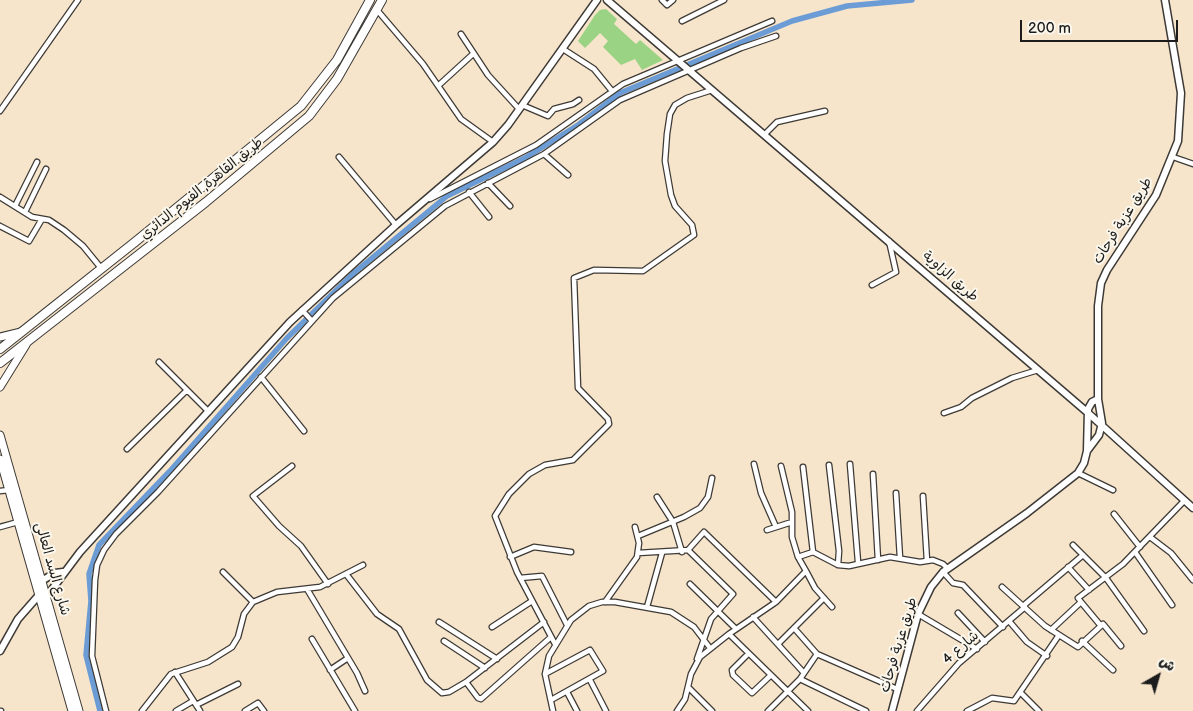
<!DOCTYPE html>
<meta charset="utf-8">
<style>
body{margin:0}
#map{position:relative;width:1193px;height:711px;overflow:hidden;background:#f6e4cb;font-family:"Balsamiq Sans","Playpen Sans Arabic",sans-serif}
canvas{display:block}
.north{position:absolute;left:1133px;top:651px;width:50px;height:50px;-webkit-text-stroke:4px #fbf7ec;paint-order:stroke;rotate:38deg;font-size:14px;font-weight:700;line-height:20px;text-align:center;color:#1c1c1c}
.north::after{content:'';display:block;margin:auto;width:18px;height:22px;background:#1c1c1c;clip-path:polygon(50% 0,100% 100%,50% 72%,0 100%)}
.scale{position:absolute;left:1020px;top:20px;width:158px;height:22px;box-sizing:border-box;border:2px solid #1c1c1c;border-top:0;padding-left:6px;font-size:15px;line-height:18px;white-space:nowrap;color:#1c1c1c;-webkit-text-stroke:4px #fbf7ec;paint-order:stroke}
</style>
<div id="map">
<canvas width="1193" height="711"></canvas>
<div class="north">ش</div>
<div class="scale">200 m</div>
</div>
<script>
const ctx = document.querySelector('canvas').getContext('2d');
ctx.lineJoin = 'round';
function paint(path, color) { ctx.fillStyle = color; ctx.fill(path, 'evenodd'); }
const toPath = rows => new Path2D(rows.map(r => 'M' + r).join(''));
function strokePath(path, color, width, dash) { ctx.strokeStyle = color; ctx.lineWidth = width; ctx.lineCap = dash ? 'butt' : 'round'; ctx.setLineDash(dash || []); ctx.stroke(path); }
function label(font, color, halo, rows, align = 'center') {
  ctx.font = font + ' "Balsamiq Sans","Playpen Sans Arabic",sans-serif'; ctx.lineWidth = 4; ctx.setLineDash([]); ctx.textBaseline = 'middle'; ctx.strokeStyle = halo; ctx.fillStyle = color; for (const [text, x, y, turn = 0] of rows) {
    ctx.save(); ctx.translate(x, y); ctx.rotate((+turn || 0) * Math.PI / 180); ctx.textAlign = isNaN(turn) ? turn : align; if (halo) ctx.strokeText(text, 0, 0); ctx.fillText(text, 0, 0); ctx.restore();
  }
}
paint(toPath([
 [606,9,617,19,614,24,636,44,640,40,663,60,642,70,635,59,621,65,603,47,608,41,600,33,585,48,578,41,595,15,600,10]
]), '#9bd385');
strokePath(toPath([
 [100,711,86,655,91,601,89,574,99,545,170,471,287,338,355,272,447,196,525,158,578,125,620,93,792,21,847,6,912,0]
]), '#6b9cd5', 5.5);
const street = toPath([
 [662,0,667,5,673,0],
 [377,10,423,64,461,119,493,142],
 [682,21,724,0],
 [461,34,488,75,519,109],
 [563,49,594,69,612,91],
 [439,85,473,54],
 [522,105,548,116,554,109,573,104,579,100],
 [0,111,78,0],
 [765,134,777,122,825,111],
 [544,154,568,175],
 [339,157,396,225],
 [1173,157,1193,164],
 [488,183,510,206],
 [469,192,489,217],
 [0,197,32,217,49,220,64,230,83,246,101,268],
 [430,199,536,145,623,84,772,21],
 [15,206,37,162],
 [25,212,46,169],
 [0,226,29,241,42,219],
 [872,285,896,272,889,241],
 [302,310,312,321],
 [159,362,209,412],
 [261,377,304,431],
 [944,413,961,407,972,398,1012,378,1038,370],
 [127,449,187,390],
 [754,464,761,493,776,527],
 [850,464,858,562],
 [829,465,839,551,838,565],
 [292,466,253,496,279,526,301,546,328,584],
 [781,466,792,512,792,537,798,557],
 [803,467,813,552],
 [1078,473,1113,490],
 [873,474,878,560],
 [0,491,9,490],
 [896,493,900,558],
 [923,496,927,561],
 [657,497,673,522,682,552],
 [1114,514,1140,547],
 [0,527,18,522],
 [767,530,792,522],
 [638,536,684,517,700,508,708,497,712,478],
 [1150,537,1171,553,1193,580],
 [1073,545,1106,578,1144,631],
 [688,550,704,532,776,602],
 [1135,552,1172,605],
 [638,553,688,550,733,594,711,619,697,659],
 [510,557,534,547,571,552],
 [1068,567,1089,590],
 [806,571,815,588,832,607],
 [223,572,253,602],
 [943,572,953,583,963,585,1003,627],
 [346,574,377,614,399,629,427,680,442,693,449,692,466,682,544,622],
 [520,578,542,576,567,625],
 [690,584,736,629],
 [1002,587,1045,626,1078,647,1103,624,1121,646],
 [307,589,357,673,365,691],
 [605,602,637,557,639,543,635,527],
 [1081,602,1101,626],
 [1023,606,1083,555],
 [647,607,662,553],
 [958,613,985,642],
 [918,614,977,649],
 [753,617,804,673],
 [1009,621,1027,642,1047,656],
 [439,622,497,659],
 [492,627,532,601],
 [794,628,817,654,897,689],
 [1051,630,1081,602,1078,598,1123,564,1184,501],
 [729,634,808,711],
 [312,639,355,711],
 [444,641,485,668],
 [1082,641,1113,670],
 [555,644,517,572,495,516,509,494,529,474,545,465,573,460,609,424,608,419,578,388,574,278,594,270,643,271,694,235,692,225,675,206,671,195,665,161,667,134,670,114,675,105,687,98,712,90],
 [778,644,824,598],
 [748,654,732,670,733,675,752,693,770,676],
 [330,670,348,658],
 [175,672,200,711],
 [545,674,590,650,603,671,551,700],
 [800,679,866,711],
 [590,680,606,711],
 [466,682,478,698,481,699,551,637],
 [688,687,712,711],
 [567,692,577,711],
 [1021,693,1039,711],
 [196,705,238,684],
 [0,711,1,711],
 [106,711,92,656,95,580,97,565,104,550,116,534,158,492,333,298,445,206,544,154,620,100,741,48,776,36],
 [142,711,171,674,208,662,232,647,238,637,244,614,253,602,277,592,320,587,363,565],
 [176,711,193,701],
 [245,711,258,703,264,711],
 [553,711,545,674,549,656,571,620,589,606,602,602,615,602,671,612,694,627,710,648],
 [677,711,685,699,691,674,700,657,729,634,776,602,806,571,798,557,813,552,838,565,849,566,890,557,920,562,933,560,943,564,948,569],
 [768,711,800,679,817,654],
 [917,711,959,663,1025,607],
 [967,711,992,698,1014,701,1059,635]
]);
const secondary = toPath([
 [607,0,1087,412,1193,508],
 [1087,451,1099,435,1102,423,1098,399,1098,306,1101,283,1107,270,1156,195,1178,141,1181,93,1165,0],
 [43,580,55,573,63,572],
 [47,596,80,552,290,322,396,225,493,142,508,125,597,0],
 [0,651,18,619,39,595],
 [892,711,918,614,931,587,943,572,1027,513,1078,473,1084,463,1087,451,1088,409,1092,402,1098,399]
]);
const primary = toPath([
 [0,337,21,332],
 [0,387,26,345],
 [0,435,79,711],
 [0,459,72,711]
]);
const highway = toPath([
 [0,349,135,242,301,106,337,60,370,0],
 [0,363,206,202,309,116,337,79,382,0]
]);
strokePath(street, '#3d3a36', 7);
strokePath(secondary, '#3d3a36', 9);
strokePath(primary, '#3d3a36', 9);
strokePath(highway, '#3d3a36', 10);
strokePath(street, '#fff', 4.5);
strokePath(secondary, '#fff', 6);
strokePath(primary, '#fff', 7);
strokePath(highway, '#fff', 8);
label('14px', '#1c1c1c', '#fbf7ec', [
 ["طريق القاهرة, الفيوم الدائري",202,189,-39],
 ["طريق عزبة فرحات",1123,221,-58],
 ["طريق الزاوية",950,277,41],
 ["شارع السد العالى",52,569,74],
 ["طريق عزبة فرحات",899,645,-73],
 ["شارع 4",961,648,-41]
]);
</script>
